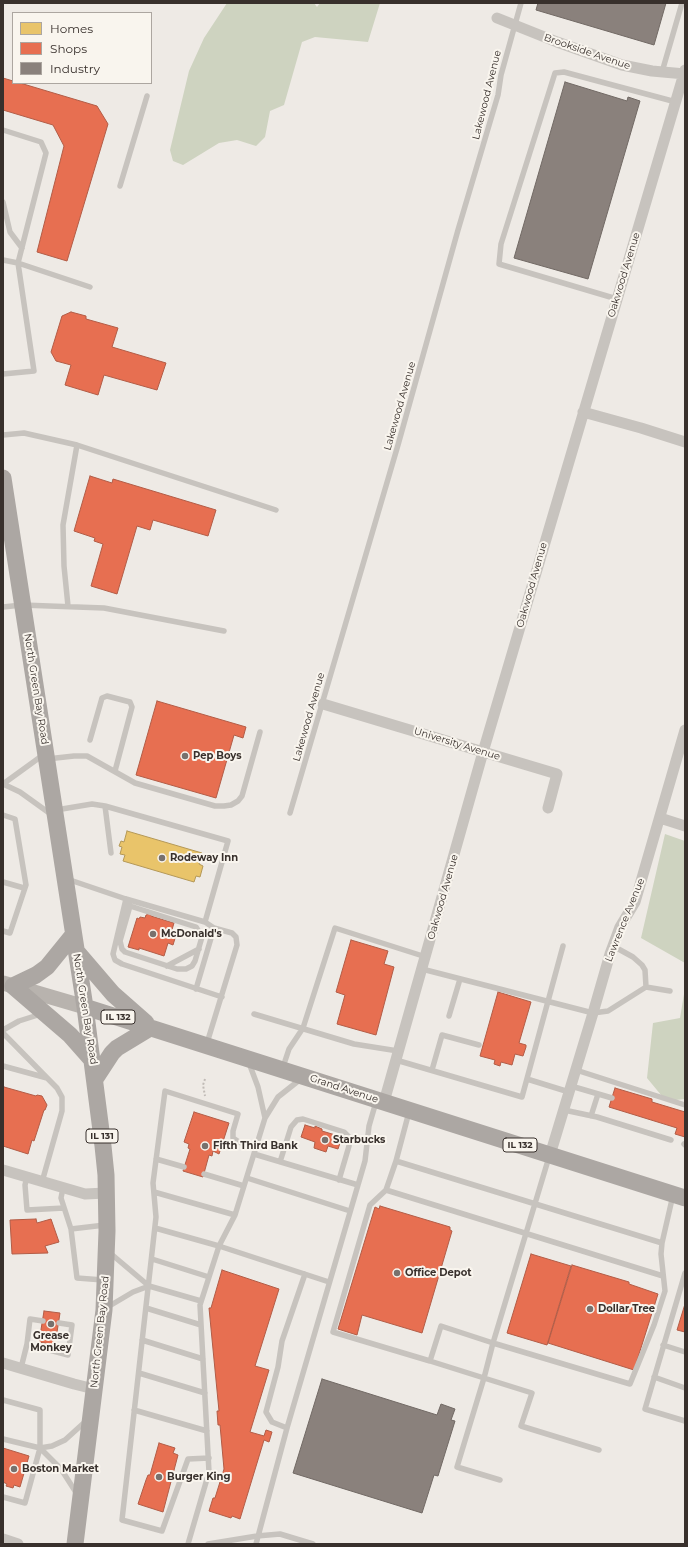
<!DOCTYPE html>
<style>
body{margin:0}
#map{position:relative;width:688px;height:1547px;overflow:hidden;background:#eeeae5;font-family:Montserrat,sans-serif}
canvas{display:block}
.frame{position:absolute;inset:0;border:4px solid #38302c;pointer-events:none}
.legend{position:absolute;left:12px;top:12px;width:140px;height:72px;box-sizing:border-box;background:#f9f5ee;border:1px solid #aca6a0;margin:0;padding:5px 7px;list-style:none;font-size:12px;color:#38302c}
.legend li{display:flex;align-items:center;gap:8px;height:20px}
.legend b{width:20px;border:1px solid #aca6a0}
</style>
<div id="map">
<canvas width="688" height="1547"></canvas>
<div class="frame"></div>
<ul class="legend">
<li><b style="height:11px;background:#e9c46a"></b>Homes</li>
<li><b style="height:11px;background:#e76f51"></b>Shops</li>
<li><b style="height:11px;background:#8a817c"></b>Industry</li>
</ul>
</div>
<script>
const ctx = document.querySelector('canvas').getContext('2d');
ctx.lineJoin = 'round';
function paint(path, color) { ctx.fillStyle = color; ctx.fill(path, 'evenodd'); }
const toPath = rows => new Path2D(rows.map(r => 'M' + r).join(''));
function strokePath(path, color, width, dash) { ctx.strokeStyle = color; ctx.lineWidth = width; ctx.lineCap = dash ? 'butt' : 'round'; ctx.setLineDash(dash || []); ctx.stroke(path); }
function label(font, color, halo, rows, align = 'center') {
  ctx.font = font + ' Montserrat,sans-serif'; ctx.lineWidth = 4; ctx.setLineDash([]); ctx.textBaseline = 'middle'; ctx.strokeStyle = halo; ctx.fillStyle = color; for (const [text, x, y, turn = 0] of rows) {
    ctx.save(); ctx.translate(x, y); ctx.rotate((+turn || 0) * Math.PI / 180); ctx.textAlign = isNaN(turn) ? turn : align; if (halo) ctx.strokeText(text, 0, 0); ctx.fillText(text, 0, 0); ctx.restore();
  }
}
paint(toPath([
 [227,3,314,3,317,7,320,3,380,3,368,42,315,37,302,42,284,105,270,111,265,137,256,146,237,140,219,143,183,165,173,161,170,150,189,71,204,38],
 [665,834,685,841,685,963,641,938],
 [685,988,685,1099,666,1101,647,1078,653,1023,680,1018]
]), '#ced3c0');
const homes = toPath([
 [127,831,202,853,199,864,203,866,200,877,196,876,194,882,123,861,125,855,120,854,122,847,119,846,121,841,124,842,127,831]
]);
paint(homes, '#e9c46a');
strokePath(homes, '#b49857', 1);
const shops = toPath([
 [3,78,13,81,13,83,20,83,97,106,108,124,67,261,37,252,64,146,53,125,3,110,3,78],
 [71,312,86,316,86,319,118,328,112,347,166,363,157,390,104,375,98,395,65,385,71,365,56,361,51,352,62,316,71,312],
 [90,476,112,483,113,479,216,510,208,536,153,520,150,530,137,526,117,594,91,586,103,544,94,541,95,538,74,531,90,476],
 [157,701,246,727,243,738,234,735,216,798,136,775,157,701],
 [148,913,151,914,151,916,174,923,171,933,176,935,173,945,168,943,164,956,139,948,139,950,128,947,137,918,139,919,140,917,145,918,146,915,147,915,148,913],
 [351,940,388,951,384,964,394,967,376,1035,337,1024,345,995,336,992,351,940],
 [498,992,531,1002,519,1043,526,1045,526,1047,523,1056,515,1054,512,1065,501,1062,500,1066,494,1064,495,1060,480,1056,498,992],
 [4,1087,36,1096,37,1095,42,1096,47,1105,45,1110,44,1110,34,1141,32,1140,28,1154,3,1146,3,1089,4,1087],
 [615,1088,652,1099,652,1102,685,1112,685,1137,675,1134,677,1128,609,1107,615,1088],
 [194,1112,229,1123,219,1154,213,1151,212,1156,209,1155,203,1177,183,1171,190,1149,188,1148,189,1144,184,1142,194,1112],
 [305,1125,315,1128,315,1126,322,1129,322,1131,342,1137,338,1149,328,1146,326,1152,314,1148,315,1142,301,1137,305,1125],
 [380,1206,450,1227,450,1230,452,1231,422,1333,362,1315,357,1335,338,1329,375,1207,379,1209,380,1206],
 [36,1219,37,1223,51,1219,59,1242,45,1246,48,1253,12,1254,10,1220,36,1219],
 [531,1254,571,1266,547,1345,507,1333,531,1254],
 [572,1265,629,1282,629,1284,658,1294,634,1370,548,1343,572,1265],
 [222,1270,279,1289,255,1366,269,1370,250,1432,264,1436,266,1430,272,1432,269,1442,264,1440,240,1519,232,1516,231,1518,209,1511,213,1498,215,1498,224,1469,220,1425,218,1425,217,1411,219,1411,209,1308,211,1308,222,1270],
 [685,1304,685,1332,677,1330,685,1304],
 [44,1311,60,1313,55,1345,39,1342,44,1311],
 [159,1443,175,1448,173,1453,178,1455,163,1512,138,1504,146,1480,148,1475,150,1475,159,1443],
 [3,1448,29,1456,20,1487,14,1485,13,1488,6,1486,7,1484,3,1482,3,1448]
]);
paint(shops, '#e76f51');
strokePath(shops, '#b25c46', 1);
const industry = toPath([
 [538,3,666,3,654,45,536,10,538,3],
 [565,82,627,101,628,97,640,101,588,279,514,258,565,82],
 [322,1379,437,1415,441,1404,455,1409,451,1420,455,1421,438,1476,434,1475,422,1513,293,1473,322,1379]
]);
paint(industry, '#8a817c');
strokePath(industry, '#716964', 1);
strokePath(toPath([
 [205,1079,203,1085,205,1096]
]), '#c0bbb6', 2, [2, 2]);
strokePath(toPath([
 [662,72,682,3],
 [3,130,41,142,46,153,18,263,3,260],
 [120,186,147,96],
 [3,202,10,232,22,248],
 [617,299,499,264,501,244,555,73,564,72,676,102],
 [3,374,34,371,18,263,90,287],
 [3,435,24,433,77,445,276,510],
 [68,606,64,566,63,525,77,445],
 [3,607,22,605,104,608,224,631],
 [90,740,102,698,107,696,130,702,132,707,115,771],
 [47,759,74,756,87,756,135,783,215,806,224,806,231,805,238,801,242,796,260,732],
 [3,784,20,792,52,815],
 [3,784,43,755],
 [105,806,111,853],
 [56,810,92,804,105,806,228,841,205,922],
 [290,813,398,445,458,230,498,95,501,75,521,3],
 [3,815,15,819,26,885,10,933,3,931],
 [67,879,126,899,205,922,214,928,232,933,236,937,237,945,207,1043],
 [3,882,24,888],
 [126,899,130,906,196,927,202,937,195,961,192,966,186,969,177,969,125,952,122,949,120,941,130,906],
 [126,899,113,954,115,960,122,964,222,997],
 [613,946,633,957,642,965,645,970,646,987],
 [167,966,199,949],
 [422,969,593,1013,608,1011,646,987,670,991],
 [196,989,214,928],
 [254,1014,354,1044,398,1051],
 [449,1016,460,979],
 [3,1030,19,1021,41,1014],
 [3,1033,57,1088,62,1097,62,1111,42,1182],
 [396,1060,522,1097,563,946],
 [249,1063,258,1087,265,1118],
 [3,1066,47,1078],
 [283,1067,289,1049,303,1028,335,928,426,957],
 [432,1070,442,1035,479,1045],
 [576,1070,685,1105],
 [527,1079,569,1092],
 [571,1086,612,1098],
 [564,1110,597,1117,671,1140],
 [409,1112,396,1161,662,1243],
 [591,1116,598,1094],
 [684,1144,685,1145],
 [254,1154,358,1185],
 [549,1157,493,1343,630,1384,654,1325,665,1291,661,1254,662,1243,673,1195],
 [156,1159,184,1167],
 [396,1161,386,1190,663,1276],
 [280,1162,291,1127,297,1120,303,1119,344,1132,349,1137,349,1146,339,1180],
 [204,1174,244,1186],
 [27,1177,25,1185,27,1210,64,1208],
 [247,1178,350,1211],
 [63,1188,61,1198,71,1229],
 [386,1190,370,1205,333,1332,430,1361,441,1326,493,1343,484,1378,430,1361],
 [154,1192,235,1215],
 [155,1228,219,1246,329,1282],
 [110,1253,149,1286,201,1301],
 [152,1259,209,1277],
 [685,1273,645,1409,685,1421],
 [103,1280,77,1278,71,1229,105,1225],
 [106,1308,133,1292,149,1286],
 [146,1308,201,1325],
 [142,1340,203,1359],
 [27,1344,68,1355,72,1325,59,1323],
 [663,1345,685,1352],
 [21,1368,27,1344,30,1319,43,1321],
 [139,1373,205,1393],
 [654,1377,685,1388],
 [3,1400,40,1410,40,1448,25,1503,3,1497],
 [134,1410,207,1431],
 [287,1428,272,1422,266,1412,278,1367,282,1341,305,1274],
 [3,1439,40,1448,52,1446,65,1440,86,1421],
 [40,1448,61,1469,77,1494],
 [209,1458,188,1459,162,1531,122,1520,156,1217,153,1183,165,1091,238,1114,233,1131,233,1138,239,1142,256,1147],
 [500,1480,457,1467,484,1378,532,1393,521,1426,599,1450],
 [188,1544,209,1472,200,1305,219,1246,235,1215,265,1118,278,1097,302,1078],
 [208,1544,257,1536,280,1534,313,1544],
 [256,1544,287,1428,365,1161,369,1126,376,1102]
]), '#c7c3be', 5.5);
strokePath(toPath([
 [497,18,557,42,622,65,652,71,685,74],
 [583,412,641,428,685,442],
 [323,704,557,774,548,808],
 [660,818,685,826],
 [384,1102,483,752,685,70],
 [550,1155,593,1013,610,954,620,927,635,902,685,730],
 [3,1170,85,1194,106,1193],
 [3,1363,74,1384,94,1389],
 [3,1539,18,1544]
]), '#c7c3be', 11);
strokePath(toPath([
 [3,983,85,1007]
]), '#b8b3ae', 15);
strokePath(toPath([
 [3,478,85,1007,103,1146,106,1175,107,1231,104,1310,75,1544],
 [73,935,47,967,36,975,13,986,70,1035,93,1061],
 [77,952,113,994,146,1023],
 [85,1007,685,1198],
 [95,1079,112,1053,117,1048,150,1028]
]), '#aca7a3', 17);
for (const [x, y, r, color] of [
 [185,756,4,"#78716d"],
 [162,858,4,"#78716d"],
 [153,934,4,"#78716d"],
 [325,1140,4,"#78716d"],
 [205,1146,4,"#78716d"],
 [397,1273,4,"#78716d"],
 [590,1309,4,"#78716d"],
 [51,1324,4,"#78716d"],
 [14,1469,4,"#78716d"],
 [159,1477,4,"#78716d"]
]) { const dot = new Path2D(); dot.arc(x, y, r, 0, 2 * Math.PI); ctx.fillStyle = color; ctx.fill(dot); strokePath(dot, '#f9f5ee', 1.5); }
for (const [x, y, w] of [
 [118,1017,34],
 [102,1136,32],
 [520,1145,34]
]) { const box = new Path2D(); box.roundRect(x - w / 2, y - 7, w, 14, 3); ctx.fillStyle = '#f9f5ee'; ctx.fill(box); strokePath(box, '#38302c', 1); }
label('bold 9px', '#38302c', null, [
 ["IL 132",118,1017],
 ["IL 131",102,1136],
 ["IL 132",520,1145]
]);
label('10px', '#38302c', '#f9f5ee', [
 ["Brookside Avenue",587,52,19],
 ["Lakewood Avenue",487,95,-76],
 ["Oakwood Avenue",624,275,-73],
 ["Lakewood Avenue",400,406,-74],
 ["Oakwood Avenue",532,585,-74],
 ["North Green Bay Road",36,689,81],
 ["Lakewood Avenue",309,717,-74],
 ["University Avenue",457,744,17],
 ["Oakwood Avenue",443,897,-74],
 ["Lawrence Avenue",625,920,-68],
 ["North Green Bay Road",85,1009,81],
 ["Grand Avenue",344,1089,18],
 ["North Green Bay Road",100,1332,-84]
]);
label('bold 10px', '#38302c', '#f9f5ee', [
 ["Pep Boys",193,756],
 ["Rodeway Inn",170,858],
 ["McDonald's",161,934],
 ["Starbucks",333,1140],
 ["Fifth Third Bank",213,1146],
 ["Office Depot",405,1273],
 ["Dollar Tree",598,1309],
 ["Grease",51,1336,"center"],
 ["Monkey",51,1348,"center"],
 ["Boston Market",22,1469],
 ["Burger King",167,1477]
], 'left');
</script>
